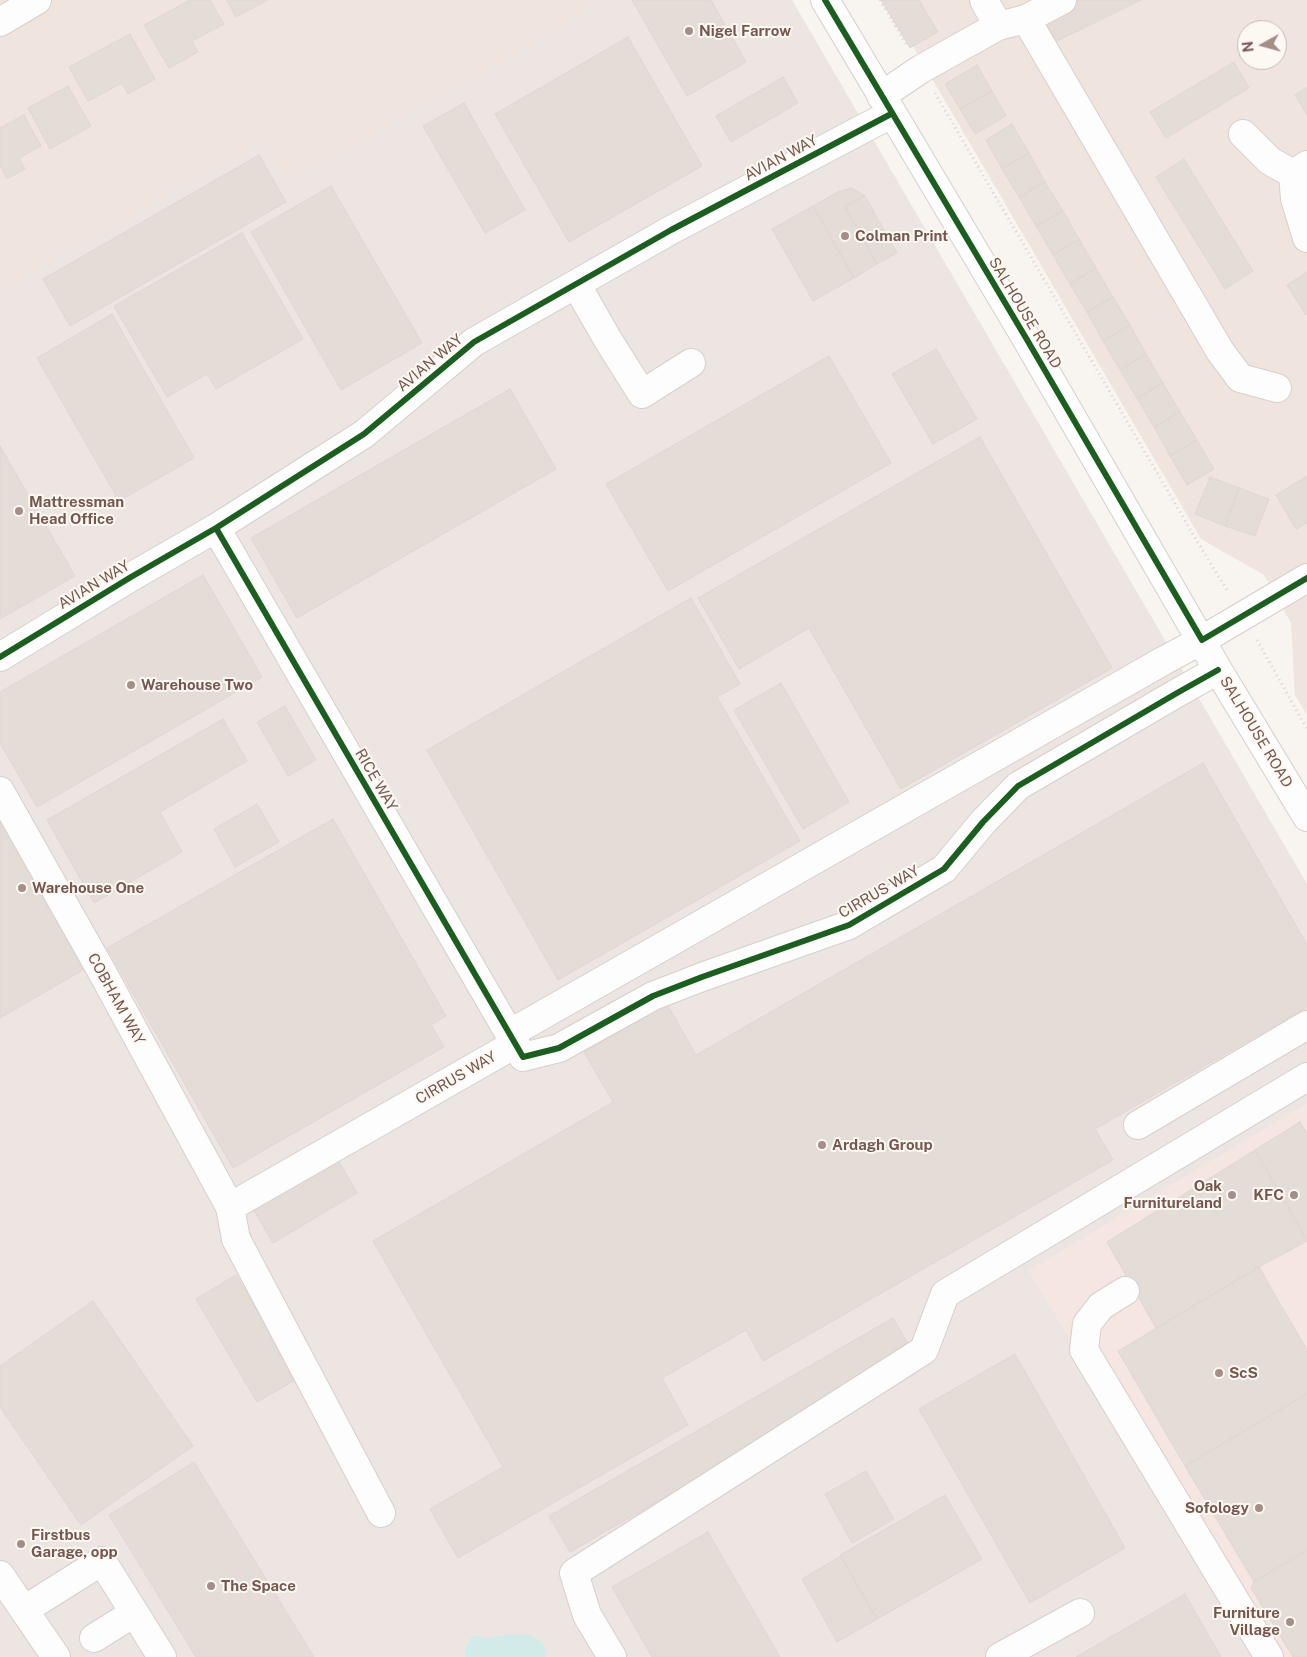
<!DOCTYPE html>
<style>
body{margin:0}
#map{position:relative;width:1307px;height:1657px;overflow:hidden;background:#f8f4f0;font-family:"Public Sans",sans-serif}
canvas{display:block}
.north{position:absolute;left:1237px;top:20px;width:50px;height:50px;box-sizing:border-box;background:#fef8f3;border:1px solid #c8b8b2;border-radius:50%;rotate:263deg;font-size:14px;font-weight:700;line-height:20px;text-align:center;color:#765850}
.north::after{content:'';display:block;margin:auto;width:18px;height:22px;background:#a48f88;clip-path:polygon(50% 0,100% 100%,50% 72%,0 100%)}
</style>
<div id="map">
<canvas width="1307" height="1657"></canvas>
<div class="north">N</div>
</div>
<script>
const ctx = document.querySelector('canvas').getContext('2d');
ctx.lineJoin = 'round';
function paint(path, color) { ctx.fillStyle = color; ctx.fill(path, 'evenodd'); }
const toPath = rows => new Path2D(rows.map(r => 'M' + r).join(''));
function strokePath(path, color, width, dash) { ctx.strokeStyle = color; ctx.lineWidth = width; ctx.lineCap = dash ? 'butt' : 'round'; ctx.setLineDash(dash || []); ctx.stroke(path); }
function label(font, color, halo, rows, align = 'center') {
  ctx.font = font + ' "Public Sans",sans-serif'; ctx.lineWidth = 4; ctx.setLineDash([]); ctx.textBaseline = 'middle'; ctx.strokeStyle = halo; ctx.fillStyle = color; for (const [text, x, y, turn = 0] of rows) {
    ctx.save(); ctx.translate(x, y); ctx.rotate((+turn || 0) * Math.PI / 180); ctx.textAlign = isNaN(turn) ? turn : align; if (halo) ctx.strokeText(text, 0, 0); ctx.fillText(text, 0, 0); ctx.restore();
  }
}
paint(toPath([
 [0,0,602,0,539,41,288,182,264,140,0,291],
 [886,0,1307,0,1307,715,1295,695,1291,623,1264,575,1201,539],
 [1247,30,1277,30,1277,60,1247,60]
]), '#f0e5de');
paint(toPath([
 [1307,1104,1307,1657,1264,1657,1029,1271]
]), '#f5e6e2');
paint(toPath([
 [602,0,792,0,1307,884,1307,1104,1029,1271,1264,1657,0,1657,0,291,264,140,289,181,539,41]
]), '#ece5e2');
paint(toPath([
 [512,1634,529,1635,543,1642,546,1657,465,1657,465,1648,473,1635,488,1638]
]), '#d2eae8');
const building = toPath([
 [190,0,210,0,224,24,192,41,198,52,169,68,144,25,190,0],
 [227,0,268,0,236,17,227,0],
 [632,0,711,0,746,62,687,96,632,0],
 [881,0,919,0,938,32,910,48,881,0],
 [1076,0,1141,0,1049,45,1037,19,1076,0],
 [130,34,155,79,128,94,122,83,88,101,69,67,130,34],
 [628,37,702,166,569,242,495,114,628,37],
 [1234,62,1249,88,1166,138,1150,112,1234,62],
 [977,65,992,91,960,109,945,84,977,65],
 [783,77,798,103,731,142,716,116,783,77],
 [68,86,91,126,50,149,28,108,68,86],
 [1307,87,1307,115,1295,95,1307,87],
 [992,91,1006,116,975,134,960,109,992,91],
 [464,103,525,210,485,233,423,126,464,103],
 [24,115,41,146,19,158,25,169,7,179,0,165,0,128,24,115],
 [1012,124,1029,153,1002,169,986,140,1012,124],
 [1029,153,1045,182,1019,197,1002,169,1029,153],
 [259,155,286,202,70,326,43,279,259,155],
 [1184,159,1253,271,1225,289,1156,177,1184,159],
 [1045,182,1063,211,1036,226,1019,197,1045,182],
 [331,186,422,343,341,390,251,232,331,186],
 [852,188,865,196,845,207,877,264,854,278,813,206,838,192,852,188],
 [865,196,897,253,877,264,845,207,865,196],
 [813,206,854,278,813,301,772,229,813,206],
 [1063,211,1079,239,1053,255,1036,226,1063,211],
 [242,233,303,339,216,389,207,374,167,397,114,306,242,233],
 [1079,239,1096,268,1070,284,1053,255,1079,239],
 [1096,268,1113,297,1087,312,1070,284,1096,268],
 [1307,272,1307,314,1306,315,1287,285,1307,272],
 [1113,297,1130,325,1103,341,1087,312,1113,297],
 [112,314,194,458,119,501,37,358,112,314],
 [1130,325,1146,354,1120,370,1103,341,1130,325],
 [936,349,977,419,933,444,892,374,936,349],
 [1146,354,1163,383,1137,398,1120,370,1146,354],
 [829,356,891,463,668,591,606,484,829,356],
 [1163,383,1180,412,1154,427,1137,398,1163,383],
 [510,389,556,469,297,618,251,538,510,389],
 [1180,412,1197,440,1170,456,1154,427,1180,412],
 [980,437,1112,668,901,789,809,628,739,669,698,598,980,437],
 [1197,440,1214,469,1187,485,1170,456,1197,440],
 [0,446,75,576,0,619,0,446],
 [1307,476,1307,523,1296,529,1276,495,1307,476],
 [1210,477,1239,488,1225,526,1195,514,1210,477],
 [1239,488,1269,499,1255,536,1225,526,1239,488],
 [203,575,262,677,37,807,0,743,0,692,203,575],
 [691,598,740,684,717,697,800,841,558,980,427,750,691,598],
 [781,683,849,802,803,829,734,710,781,683],
 [285,706,316,760,288,776,257,722,285,706],
 [223,719,247,761,160,812,182,852,94,903,47,820,223,719],
 [1203,763,1307,945,1307,1007,1095,1129,1113,1160,763,1361,746,1330,662,1378,688,1425,458,1558,430,1509,503,1467,373,1241,613,1102,584,1052,667,1004,696,1055,1203,763],
 [257,804,279,842,235,867,214,829,257,804],
 [0,810,90,966,0,1018,0,810],
 [333,819,446,1016,431,1025,444,1047,233,1168,107,948,333,819],
 [1300,1122,1307,1134,1307,1240,1255,1150,1300,1122],
 [1255,1150,1307,1241,1259,1267,1156,1328,1107,1242,1255,1150],
 [337,1158,357,1193,273,1243,252,1207,337,1158],
 [1259,1267,1307,1350,1307,1394,1185,1466,1118,1351,1259,1267],
 [236,1275,297,1379,257,1402,196,1299,236,1275],
 [93,1301,193,1446,81,1525,0,1407,0,1366,93,1301],
 [893,1318,914,1354,570,1552,549,1516,893,1318],
 [1015,1354,1125,1548,1030,1603,919,1409,1015,1354],
 [1307,1394,1307,1550,1254,1582,1185,1466,1307,1394],
 [194,1462,314,1657,196,1657,109,1515,194,1462],
 [866,1471,894,1519,852,1543,825,1494,866,1471],
 [945,1495,982,1559,877,1619,840,1555,945,1495],
 [708,1532,780,1657,652,1657,612,1587,708,1532],
 [1307,1550,1307,1657,1293,1657,1251,1588,1254,1582,1307,1550],
 [841,1556,877,1619,837,1642,802,1579,841,1556],
 [1185,1594,1221,1657,1076,1657,1185,1594]
]);
paint(building, '#e4dcd7');
strokePath(building, '#e1d6d2', 1);
const minor = toPath([
 [825,0,1026,338,1218,670,1307,817],
 [984,0,998,26],
 [1062,0,1026,19,1220,351,1240,378,1277,388],
 [0,22,37,0],
 [881,96,921,69,998,26,1026,19],
 [1243,134,1270,161,1293,174,1307,165],
 [1293,174,1295,199,1307,238],
 [576,284,608,340,642,394,691,363],
 [216,528,523,1057,559,1048,653,996,702,977,849,925,944,869,983,822,1018,786,1177,693,1218,670],
 [0,657,131,577,216,528,364,434,474,342,671,230,891,114],
 [0,791,102,972,230,1207,236,1239,381,1513],
 [509,1034,1163,661,1202,640,1307,578],
 [1138,1125,1307,1025],
 [230,1207,515,1044],
 [1125,1291,1101,1306,1087,1324,1084,1350,1269,1657],
 [0,1575,56,1657],
 [24,1610,102,1561,162,1657],
 [94,1638,134,1613],
 [612,1657,587,1615,574,1573,924,1350,945,1294,1307,1077],
 [1000,1657,1080,1613]
]);
strokePath(minor, '#d7cfcc', 30);
strokePath(toPath([
 [880,0,906,44],
 [935,93,1194,536,1228,592],
 [1257,640,1307,729]
]), '#dad2d0', 3, [1, 4]);
strokePath(minor, '#fefdfd', 28);
strokePath(toPath([
 [825,0,1026,338,1202,640,1307,578],
 [216,528,523,1057,559,1048,653,996,702,977,849,925,944,869,983,822,1018,786,1177,693,1218,670],
 [0,657,131,577,216,528,364,434,474,342,671,230,891,114]
]), '#1b5e20', 6);
for (const [x, y, r, color] of [
 [689,31,5,"#a48f88"],
 [845,236,5,"#a48f88"],
 [19,511,5,"#a48f88"],
 [131,685,5,"#a48f88"],
 [22,888,5,"#a48f88"],
 [822,1145,5,"#a48f88"],
 [1232,1195,5,"#a48f88"],
 [1294,1195,5,"#a48f88"],
 [1219,1373,5,"#a48f88"],
 [1259,1508,5,"#a48f88"],
 [21,1544,5,"#a48f88"],
 [211,1586,5,"#a48f88"],
 [1290,1622,5,"#a48f88"]
]) { const dot = new Path2D(); dot.arc(x, y, r, 0, 2 * Math.PI); ctx.fillStyle = color; ctx.fill(dot); strokePath(dot, '#fef8f3', 2); }
label('bold 15px', '#765850', '#fef8f3', [
 ["Nigel Farrow",699,31],
 ["Colman Print",855,236],
 ["Mattressman",29,502],
 ["Head Office",29,519],
 ["Warehouse Two",141,685],
 ["Warehouse One",32,888],
 ["Ardagh Group",832,1145],
 ["Oak",1222,1186,"right"],
 ["Furnitureland",1222,1203,"right"],
 ["KFC",1284,1195,"right"],
 ["ScS",1229,1373],
 ["Sofology",1249,1508,"right"],
 ["Firstbus",31,1535],
 ["Garage, opp",31,1552],
 ["The Space",221,1586],
 ["Furniture",1280,1613,"right"],
 ["Village",1280,1630,"right"]
], 'left');
label('15px', '#765850', '#fef8f3', [
 ["AVIAN WAY",781,158,-28],
 ["SALHOUSE ROAD",1025,313,59],
 ["AVIAN WAY",430,363,-40],
 ["AVIAN WAY",94,585,-31],
 ["SALHOUSE ROAD",1256,732,59],
 ["RICE WAY",376,780,60],
 ["CIRRUS WAY",879,892,-30],
 ["COBHAM WAY",116,999,61],
 ["CIRRUS WAY",456,1078,-30]
]);
</script>
